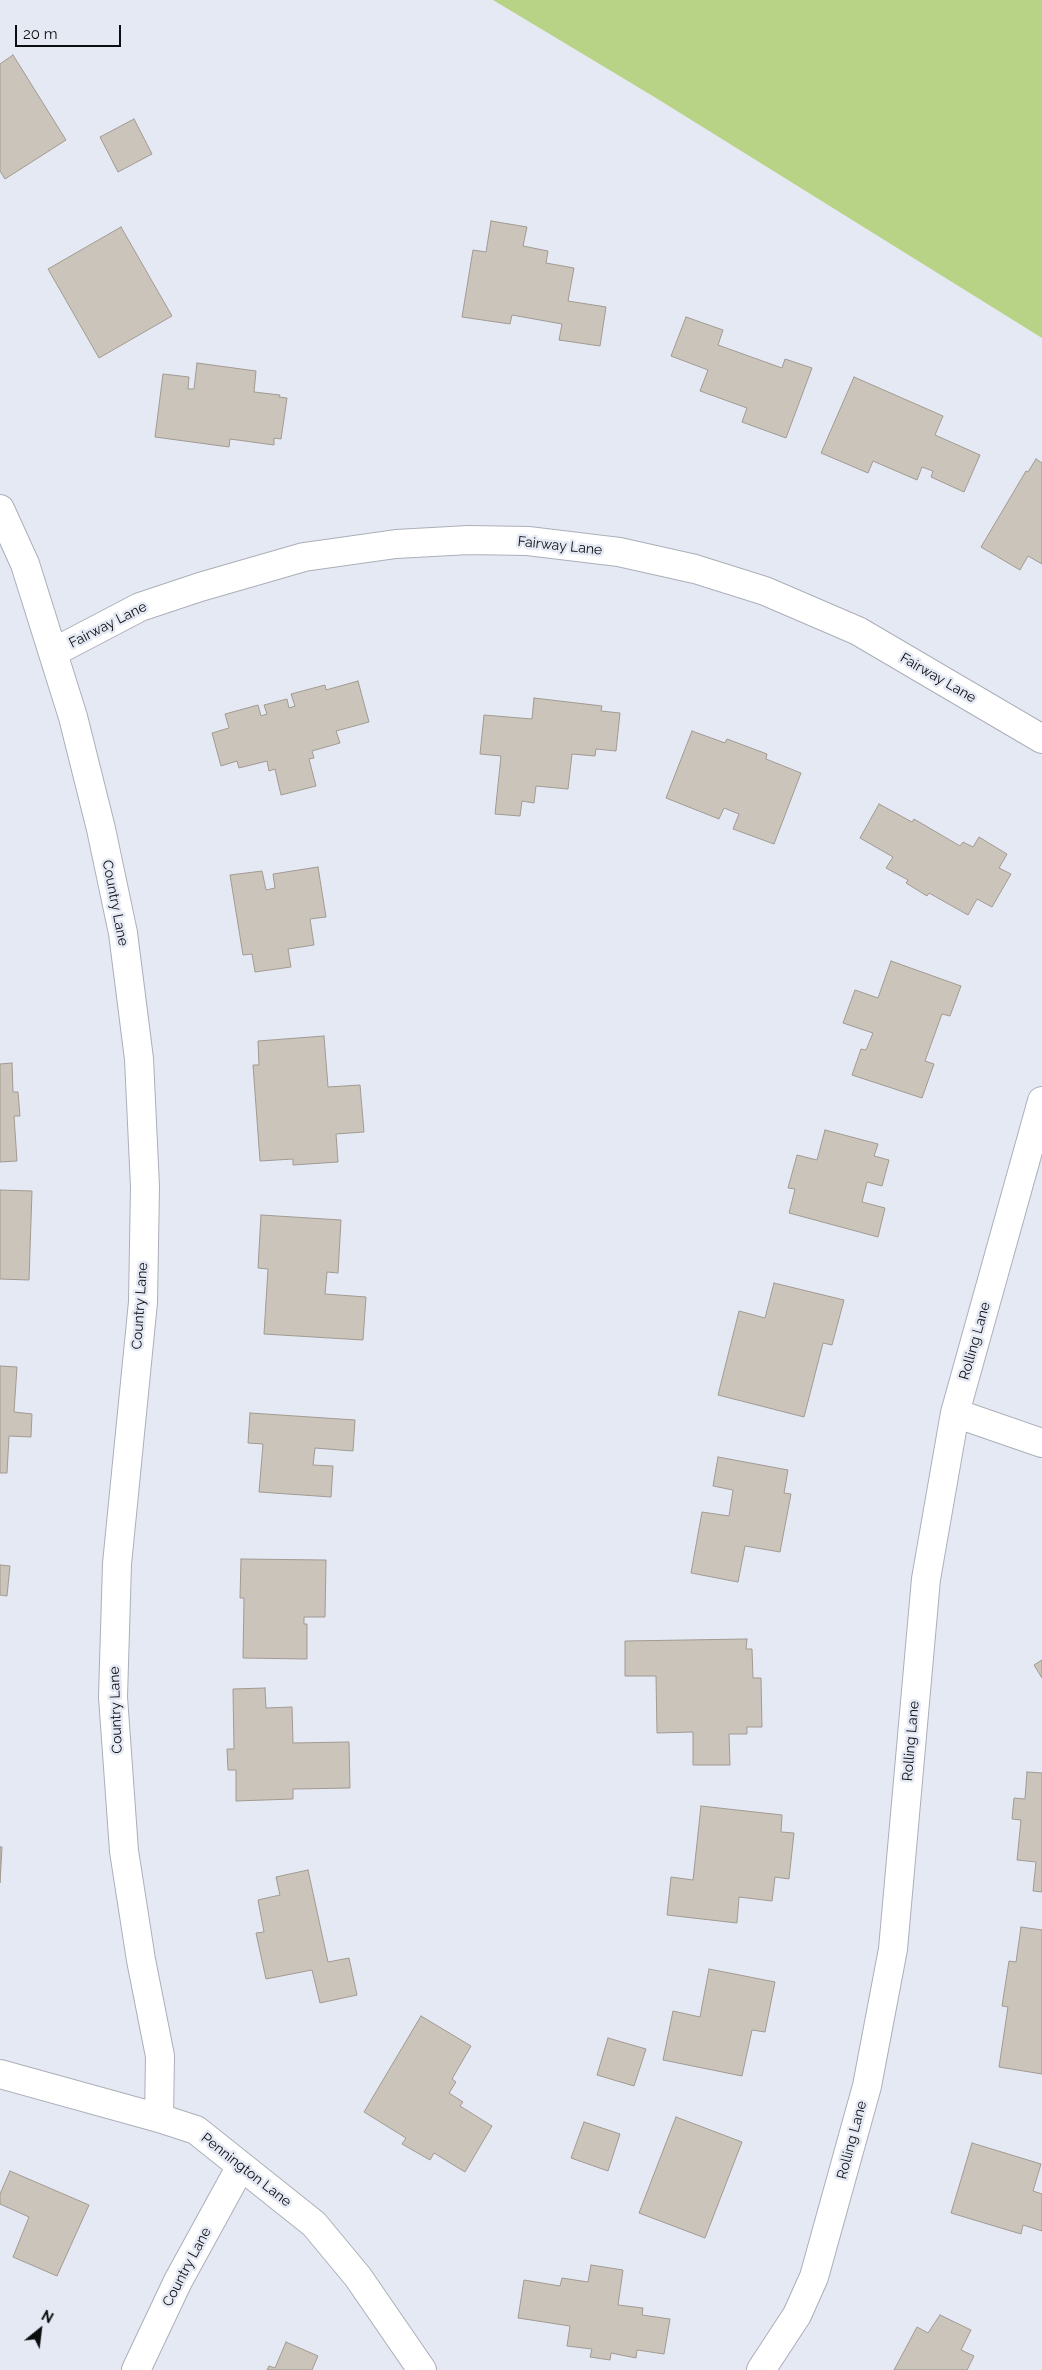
<!DOCTYPE html>
<style>
body{margin:0}
#map{position:relative;width:1042px;height:2370px;overflow:hidden;background:#e5e9f4;font-family:Raleway,sans-serif}
canvas{display:block}
.north{position:absolute;left:15px;top:2305px;width:50px;height:50px;-webkit-text-stroke:4px #e5e9f4;paint-order:stroke;rotate:29deg;font-size:14px;font-weight:700;line-height:20px;text-align:center;color:#0c0d10}
.north::after{content:'';display:block;margin:auto;width:18px;height:22px;background:#0c0d10;clip-path:polygon(50% 0,100% 100%,50% 72%,0 100%)}
.scale{position:absolute;left:15px;top:25px;width:106px;height:22px;box-sizing:border-box;border:2px solid #0c0d10;border-top:0;padding-left:6px;font-size:15px;line-height:18px;white-space:nowrap;color:#0c0d10;-webkit-text-stroke:4px #e5e9f4;paint-order:stroke}
</style>
<div id="map">
<canvas width="1042" height="2370"></canvas>
<div class="north">N</div>
<div class="scale">20 m</div>
</div>
<script>
const ctx = document.querySelector('canvas').getContext('2d');
ctx.lineJoin = 'round';
function paint(path, color) { ctx.fillStyle = color; ctx.fill(path, 'evenodd'); }
const toPath = rows => new Path2D(rows.map(r => 'M' + r).join(''));
function strokePath(path, color, width, dash) { ctx.strokeStyle = color; ctx.lineWidth = width; ctx.lineCap = dash ? 'butt' : 'round'; ctx.setLineDash(dash || []); ctx.stroke(path); }
function label(font, color, halo, rows, align = 'center') {
  ctx.font = font + ' Raleway,sans-serif'; ctx.lineWidth = 5; ctx.setLineDash([]); ctx.textBaseline = 'middle'; ctx.strokeStyle = halo; ctx.fillStyle = color; for (const [text, x, y, turn = 0] of rows) {
    ctx.save(); ctx.translate(x, y); ctx.rotate((+turn || 0) * Math.PI / 180); ctx.textAlign = isNaN(turn) ? turn : align; if (halo) ctx.strokeText(text, 0, 0); ctx.fillText(text, 0, 0); ctx.restore();
  }
}
paint(toPath([
 [493,0,1042,0,1042,338,656,98]
]), '#b8d386');
const building = toPath([
 [13,55,66,140,5,179,0,171,0,64,13,55],
 [134,119,152,154,118,172,100,137,134,119],
 [491,221,527,227,523,246,548,251,546,263,574,268,568,301,606,307,600,346,559,340,562,324,512,315,510,324,462,317,473,250,486,252,491,221],
 [121,227,172,316,99,358,48,269,121,227],
 [686,317,723,330,718,345,782,368,785,359,812,368,786,438,742,422,747,408,700,391,708,370,671,356,686,317],
 [197,363,256,371,254,392,280,395,279,397,287,398,281,439,274,438,274,445,230,439,229,447,155,437,163,374,189,377,188,389,194,389,197,363],
 [854,377,943,416,935,435,980,455,964,492,931,477,933,471,922,467,917,480,873,461,868,473,821,453,854,377],
 [1036,459,1042,463,1042,564,1028,556,1020,570,981,547,1026,471,1028,472,1036,459],
 [358,681,369,722,336,731,340,743,312,751,314,758,309,759,316,786,281,795,275,769,269,771,267,761,239,768,237,761,221,766,212,733,229,728,225,714,258,705,261,716,267,714,264,705,287,699,289,708,295,706,291,694,325,685,326,690,358,681],
 [534,698,602,706,601,711,620,713,616,751,596,749,595,756,572,754,568,789,536,786,534,803,522,801,520,816,495,814,501,756,480,754,484,715,532,719,534,698],
 [692,731,725,743,727,739,767,754,766,759,801,773,774,844,733,829,739,814,724,808,719,819,666,798,692,731],
 [879,804,912,822,914,819,960,846,963,842,973,847,979,837,1007,854,999,868,1011,874,992,907,977,899,968,915,929,893,927,896,906,883,908,880,886,868,893,857,860,838,879,804],
 [318,867,326,917,310,919,314,945,288,949,291,967,255,972,252,954,243,955,230,875,262,871,266,890,275,888,273,874,318,867],
 [891,961,961,986,950,1016,942,1014,925,1061,934,1064,922,1098,852,1075,861,1049,866,1050,873,1033,843,1023,855,990,878,998,891,961],
 [324,1036,328,1087,360,1085,364,1132,336,1134,338,1162,293,1165,293,1159,260,1161,253,1065,259,1065,258,1041,324,1036],
 [12,1063,13,1092,18,1092,20,1116,14,1116,17,1161,0,1162,0,1064,12,1063],
 [825,1130,878,1144,874,1156,889,1160,882,1186,867,1182,862,1202,885,1208,878,1237,789,1213,795,1189,788,1188,797,1155,817,1160,825,1130],
 [0,1190,32,1191,29,1280,0,1279,0,1190],
 [261,1215,341,1220,338,1273,327,1272,325,1294,366,1297,363,1340,264,1334,268,1269,258,1268,261,1215],
 [774,1283,844,1300,832,1345,823,1343,804,1417,718,1395,739,1311,765,1318,774,1283],
 [0,1366,17,1367,14,1412,32,1414,31,1437,9,1436,7,1473,0,1473,0,1366],
 [250,1413,355,1420,353,1451,315,1448,313,1465,333,1466,331,1497,259,1492,263,1444,248,1443,250,1413],
 [718,1457,788,1470,784,1493,791,1494,780,1552,745,1546,738,1582,691,1573,702,1512,729,1516,733,1490,713,1486,718,1457],
 [241,1559,326,1560,325,1617,304,1617,304,1624,307,1624,307,1659,243,1658,244,1598,240,1598,241,1559],
 [0,1565,10,1566,7,1596,0,1595,0,1565],
 [747,1639,746,1649,752,1649,753,1678,761,1678,762,1727,747,1727,747,1734,729,1734,730,1765,693,1765,693,1732,657,1733,656,1676,625,1676,625,1641,747,1639],
 [1042,1660,1042,1678,1034,1665,1042,1660],
 [265,1688,266,1708,292,1707,293,1743,349,1742,350,1788,293,1789,293,1799,236,1801,236,1770,228,1770,227,1749,234,1749,233,1689,265,1688],
 [1027,1772,1042,1773,1042,1892,1033,1891,1036,1862,1017,1860,1021,1820,1012,1819,1014,1798,1025,1799,1027,1772],
 [701,1806,782,1815,781,1832,794,1833,789,1879,775,1877,772,1901,739,1897,737,1923,667,1915,671,1877,693,1880,701,1806],
 [0,1847,2,1847,0,1883,0,1847],
 [308,1870,328,1962,349,1958,357,1995,320,2003,312,1970,266,1979,256,1933,264,1932,258,1900,280,1895,276,1877,308,1870],
 [1021,1927,1042,1930,1042,2074,999,2067,1008,2007,1002,2006,1009,1961,1016,1962,1021,1927],
 [709,1969,775,1982,765,2032,752,2030,742,2076,663,2060,673,2011,700,2017,709,1969],
 [421,2016,471,2046,452,2079,456,2082,449,2093,463,2102,460,2106,492,2126,465,2172,434,2153,430,2160,402,2144,406,2138,364,2112,421,2016],
 [608,2038,646,2049,634,2086,597,2075,608,2038],
 [676,2117,742,2142,705,2238,639,2213,676,2117],
 [584,2122,620,2134,608,2171,571,2158,584,2122],
 [972,2143,1041,2164,1033,2191,1042,2194,1042,2231,1023,2225,1021,2234,951,2213,972,2143],
 [10,2171,89,2205,57,2276,13,2257,29,2217,0,2204,0,2194,10,2171],
 [591,2265,623,2270,618,2305,643,2308,642,2315,670,2319,664,2354,637,2350,636,2358,611,2353,610,2360,590,2357,592,2349,567,2346,570,2326,518,2318,524,2280,560,2286,562,2278,588,2282,591,2265],
 [940,2315,971,2330,961,2350,974,2356,967,2370,894,2370,917,2327,928,2333,940,2315],
 [286,2342,318,2356,312,2370,267,2370,269,2366,275,2368,286,2342]
]);
paint(building, '#cbc4bb');
strokePath(building, '#a19a92', 1);
const minor = toPath([
 [0,509,25,564,73,717,101,829,123,933,139,1059,145,1187,143,1302,117,1564,113,1697,124,1851,141,1960,160,2056,159,2118],
 [54,652,140,607,200,587,304,557,396,544,469,540,528,541,619,552,695,569,765,591,858,631,1042,739],
 [955,1413,1042,1443],
 [0,2074,159,2118,196,2130,314,2224,358,2277,422,2370],
 [136,2370,178,2281,241,2166],
 [761,2370,797,2315,814,2277,867,2086,893,1949,926,1579,955,1413,1042,1101]
]);
strokePath(minor, '#abafb8', 30);
strokePath(minor, '#fff', 28);
label('14px', '#0c0d10', '#e5e9f4', [
 ["Fairway Lane",560,546,6],
 ["Fairway Lane",108,625,-27],
 ["Fairway Lane",938,678,30],
 ["Country Lane",115,903,79],
 ["Country Lane",140,1306,-86],
 ["Rolling Lane",975,1341,-74],
 ["Country Lane",116,1710,-92],
 ["Rolling Lane",911,1741,-85],
 ["Rolling Lane",852,2140,-75],
 ["Pennington Lane",246,2170,38],
 ["Country Lane",187,2267,-62]
]);
</script>
